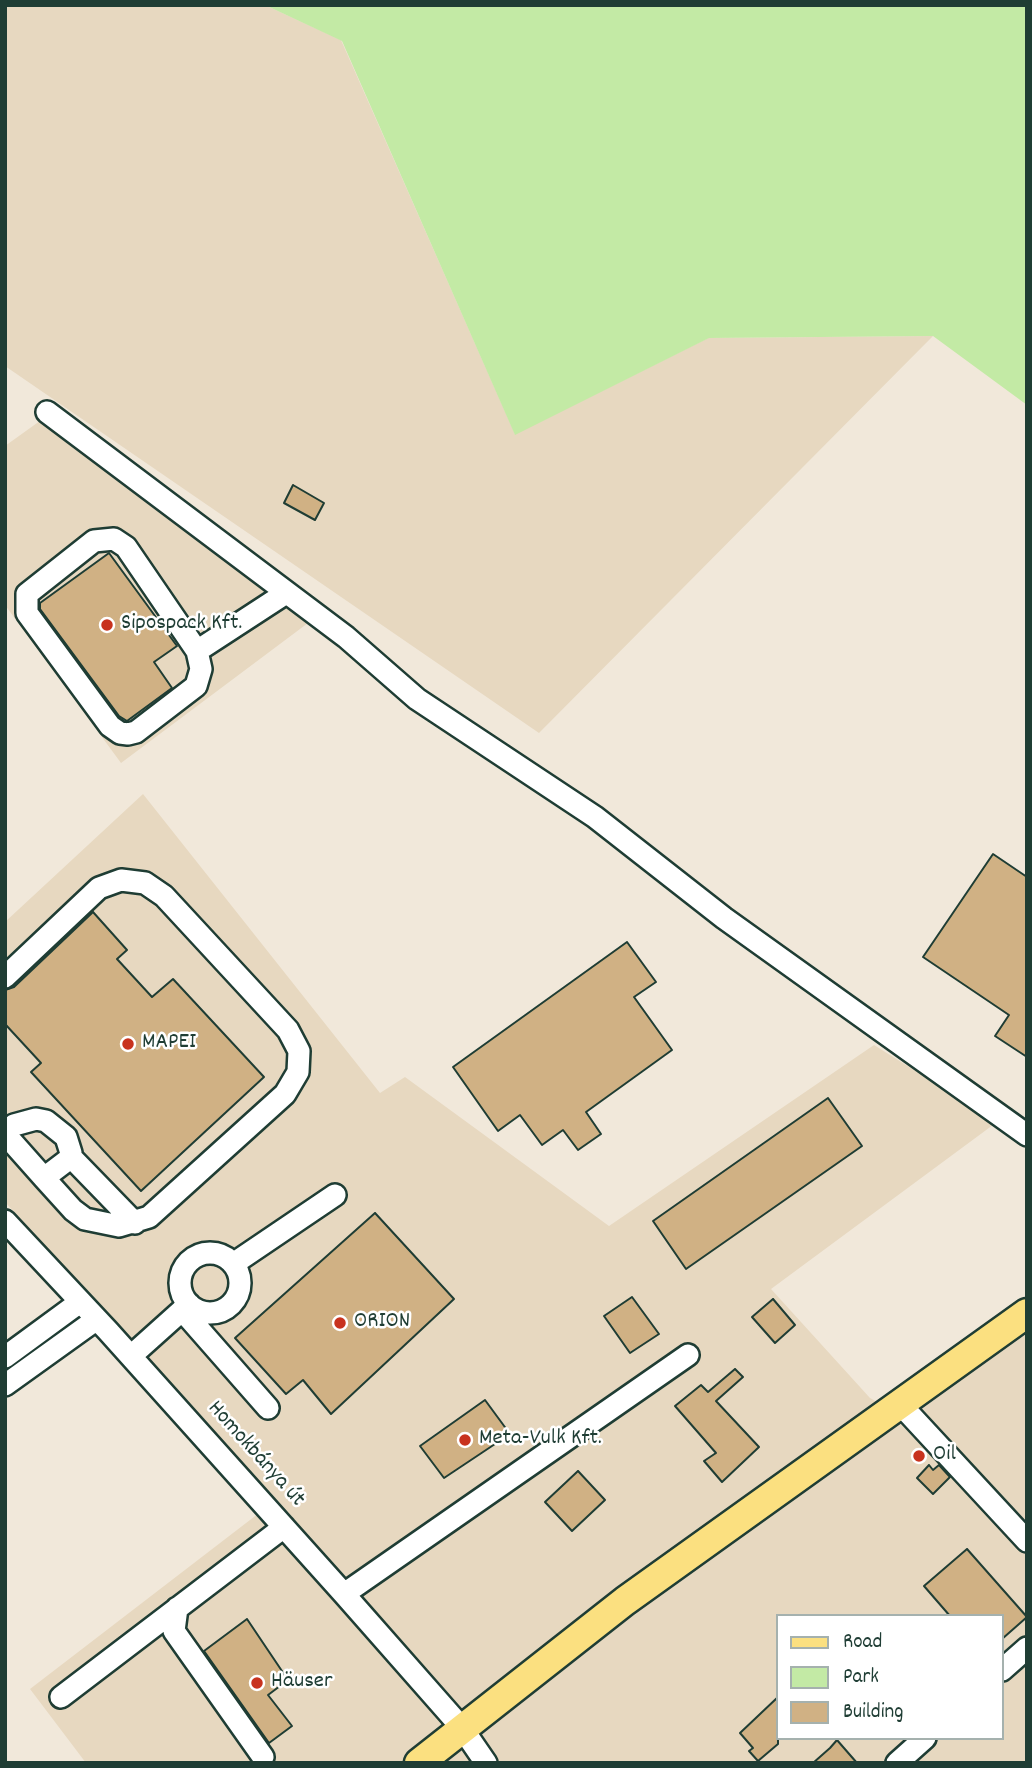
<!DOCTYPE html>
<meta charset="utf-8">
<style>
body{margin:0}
#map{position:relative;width:1032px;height:1768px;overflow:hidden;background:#f1e8da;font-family:Dekko,sans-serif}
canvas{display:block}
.frame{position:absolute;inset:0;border:7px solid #1f3d34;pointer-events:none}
.legend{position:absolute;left:776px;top:1614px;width:228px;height:126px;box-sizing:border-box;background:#fff;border:2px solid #a5b1ae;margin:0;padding:9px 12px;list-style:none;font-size:21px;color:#1f3d34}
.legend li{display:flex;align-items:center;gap:14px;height:35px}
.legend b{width:35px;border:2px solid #a5b1ae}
</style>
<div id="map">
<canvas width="1032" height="1768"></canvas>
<div class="frame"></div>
<ul class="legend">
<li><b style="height:9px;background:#fbe080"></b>Road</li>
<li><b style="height:19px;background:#c3eaa5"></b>Park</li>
<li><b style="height:19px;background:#d0b184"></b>Building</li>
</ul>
</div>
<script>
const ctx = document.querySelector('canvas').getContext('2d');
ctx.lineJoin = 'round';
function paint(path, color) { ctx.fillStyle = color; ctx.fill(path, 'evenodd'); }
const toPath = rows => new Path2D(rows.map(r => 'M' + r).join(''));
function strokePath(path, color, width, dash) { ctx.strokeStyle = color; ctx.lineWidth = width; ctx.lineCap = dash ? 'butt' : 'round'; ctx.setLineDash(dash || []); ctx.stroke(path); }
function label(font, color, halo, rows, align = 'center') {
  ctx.font = font + ' Dekko,sans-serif'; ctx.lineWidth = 5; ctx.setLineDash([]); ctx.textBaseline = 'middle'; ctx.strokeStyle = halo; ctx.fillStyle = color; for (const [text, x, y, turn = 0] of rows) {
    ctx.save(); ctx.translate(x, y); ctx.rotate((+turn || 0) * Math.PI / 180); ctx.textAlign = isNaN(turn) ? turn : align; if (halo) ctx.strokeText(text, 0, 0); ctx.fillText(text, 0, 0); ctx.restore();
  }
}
paint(toPath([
 [5,5,265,5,341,40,515,434,708,338,933,336,539,733,5,366],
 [44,418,312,620,121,763,5,605,5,446],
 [143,794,380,1093,405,1077,609,1226,874,1045,997,1122,771,1289,870,1398,906,1418,1027,1329,1027,1763,86,1763,30,1689,276,1500,5,1202,5,922],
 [778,1616,1002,1616,1002,1738,778,1738]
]), '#e7d8c0');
paint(toPath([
 [265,5,1027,5,1027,405,933,336,709,338,515,435,342,41]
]), '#c3eaa5');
const building = toPath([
 [293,485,324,503,315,520,284,503,293,485],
 [109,553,177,646,154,662,172,688,127,721,119,716,40,609,40,603,109,553],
 [993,854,1027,877,1027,1057,995,1036,1009,1015,923,957,993,854],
 [93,912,127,950,117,959,152,997,173,979,264,1077,141,1191,31,1072,41,1063,5,1024,5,990,14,987,93,912],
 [627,942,656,982,634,997,672,1050,586,1112,601,1134,578,1150,563,1130,542,1145,520,1115,498,1131,453,1067,627,942],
 [828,1098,862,1146,686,1269,653,1221,828,1098],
 [375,1213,454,1299,331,1414,303,1380,286,1394,235,1338,375,1213],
 [632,1297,659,1334,630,1353,604,1316,632,1297],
 [773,1299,795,1325,775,1343,752,1317,773,1299],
 [735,1369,743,1377,716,1401,759,1447,722,1482,704,1461,716,1453,675,1406,701,1385,708,1392,735,1369],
 [485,1400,510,1434,444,1478,420,1446,485,1400],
 [929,1465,933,1470,939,1465,950,1477,933,1494,917,1478,929,1465],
 [578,1471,605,1500,572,1531,545,1502,578,1471],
 [967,1549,1027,1617,1002,1639,1002,1616,950,1616,924,1586,967,1549],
 [247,1619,288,1680,268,1695,292,1726,269,1743,204,1651,247,1619],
 [778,1697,778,1744,758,1761,749,1751,753,1748,740,1733,778,1697],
 [837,1740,857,1763,813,1763,830,1748,837,1740]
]);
paint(building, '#d0b184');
strokePath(building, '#1f3d34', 2);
const minor = toPath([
 [47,412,346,637,417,699,595,817,724,918,1027,1135],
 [197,651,126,547,114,539,94,541,27,594,27,613,110,726,120,733,128,734,136,732,196,686,201,669,197,651,286,593],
 [5,977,99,888,121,880,145,883,164,896,288,1030,299,1051,298,1072,285,1094,149,1217,119,1226,85,1219,73,1210,44,1178,5,1134,14,1125,36,1119,46,1121,66,1137,71,1153,69,1159,44,1178],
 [70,1156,135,1223],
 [5,1221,108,1331,344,1594,462,1728,486,1763],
 '180 1283a30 30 0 1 1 60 0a30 30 0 1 1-60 0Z',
 [233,1264,335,1195],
 [182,1310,268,1408],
 [131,1356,189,1304],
 [5,1357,80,1302],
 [5,1385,97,1319],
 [901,1405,1027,1541],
 [344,1594,688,1355],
 [177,1608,174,1631,263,1757],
 [1002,1670,1027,1648],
 [61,1697,284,1527],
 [897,1763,925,1738]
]);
const major = toPath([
 [419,1763,625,1601,1027,1313]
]);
strokePath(minor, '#1f3d34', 26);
strokePath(major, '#1f3d34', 33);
strokePath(minor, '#fff', 21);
strokePath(major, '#fbe080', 28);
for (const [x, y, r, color] of [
 [107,625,7,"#c8321e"],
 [128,1044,7,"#c8321e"],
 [340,1323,7,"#c8321e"],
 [465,1440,7,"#c8321e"],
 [919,1456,7,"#c8321e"],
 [257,1683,7,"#c8321e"]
]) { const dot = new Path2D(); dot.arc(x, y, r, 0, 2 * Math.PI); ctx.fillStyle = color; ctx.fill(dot); strokePath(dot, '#fff', 2.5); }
label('23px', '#1f3d34', '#fff', [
 ["Sipospack Kft.",121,625],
 ["MAPEI",142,1044],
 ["ORION",354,1323],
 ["Meta-Vulk Kft.",479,1440],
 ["Oil",933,1456],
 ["Häuser",271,1683]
], 'left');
label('23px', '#1f3d34', '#fff', [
 ["Homokbánya út",255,1455,48]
]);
</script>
